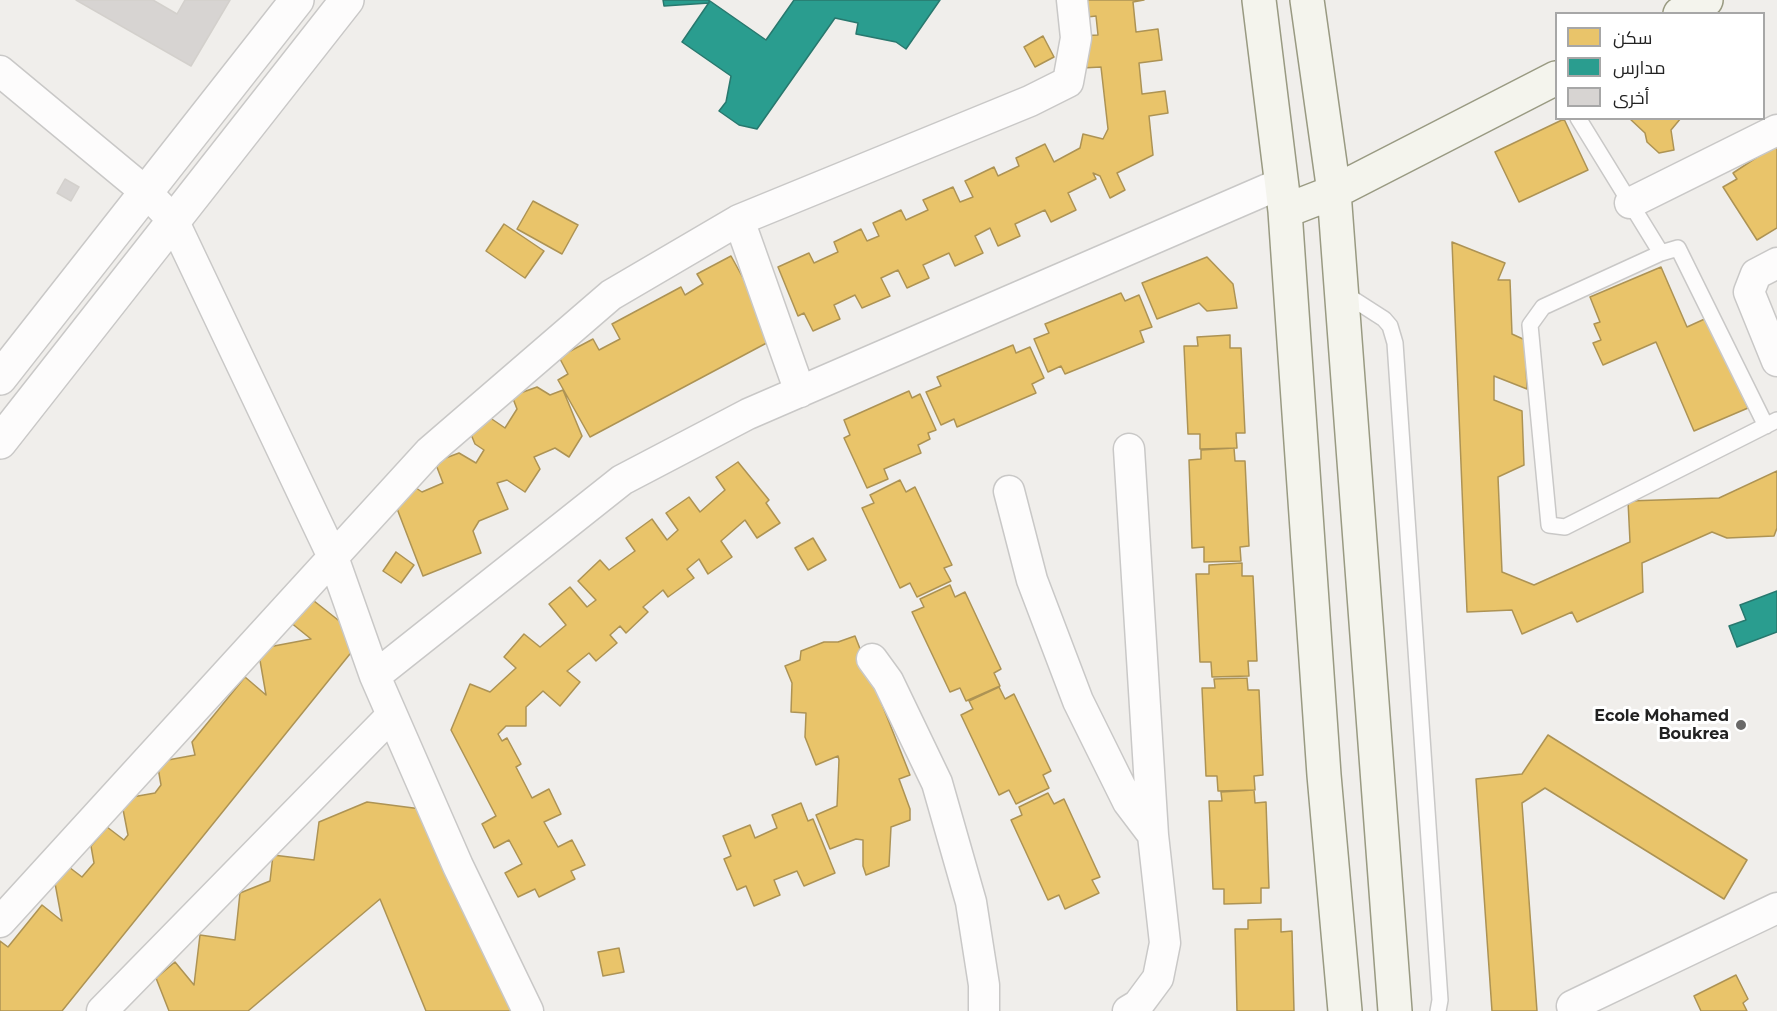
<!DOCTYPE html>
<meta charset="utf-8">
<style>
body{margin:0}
#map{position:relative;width:1777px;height:1011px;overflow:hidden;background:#f0eeeb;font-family:Montserrat,Cairo,sans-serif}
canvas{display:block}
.legend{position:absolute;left:1555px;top:12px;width:210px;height:108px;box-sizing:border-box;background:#fff;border:2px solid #a7a7a7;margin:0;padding:8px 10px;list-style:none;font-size:18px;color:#222}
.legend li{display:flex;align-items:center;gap:12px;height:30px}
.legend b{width:30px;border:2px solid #a7a7a7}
</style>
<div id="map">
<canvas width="1777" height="1011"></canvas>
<ul class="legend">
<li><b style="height:16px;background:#e9c46a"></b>سكن</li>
<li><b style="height:16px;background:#2a9d8f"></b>مدارس</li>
<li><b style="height:16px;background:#d7d4d2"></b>أخرى</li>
</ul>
</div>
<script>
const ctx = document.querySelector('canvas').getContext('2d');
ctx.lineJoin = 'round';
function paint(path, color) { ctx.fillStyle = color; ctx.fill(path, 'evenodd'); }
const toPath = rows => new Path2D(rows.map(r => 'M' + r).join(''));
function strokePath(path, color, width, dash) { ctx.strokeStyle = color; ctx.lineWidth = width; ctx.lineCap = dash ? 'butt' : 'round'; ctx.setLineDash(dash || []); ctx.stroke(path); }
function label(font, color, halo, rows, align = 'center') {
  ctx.font = font + ' Montserrat,sans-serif'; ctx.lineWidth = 6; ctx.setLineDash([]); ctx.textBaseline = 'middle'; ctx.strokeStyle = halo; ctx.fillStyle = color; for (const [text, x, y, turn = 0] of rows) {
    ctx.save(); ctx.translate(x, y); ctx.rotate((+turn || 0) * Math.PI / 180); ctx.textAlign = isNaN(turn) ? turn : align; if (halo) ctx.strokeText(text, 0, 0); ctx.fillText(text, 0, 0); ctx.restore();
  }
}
const homes = toPath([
 [1077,0,1144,0,1133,2,1136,32,1158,29,1162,60,1139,63,1142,94,1165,91,1168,113,1149,116,1153,155,1117,173,1125,190,1110,198,1100,176,1093,173,1096,179,1068,193,1076,210,1051,222,1045,210,1015,224,1020,236,998,246,990,228,975,236,983,253,955,266,949,253,923,265,929,278,907,288,898,270,881,278,890,296,862,308,855,295,834,305,840,319,813,331,804,313,798,316,778,267,809,253,814,263,838,252,834,242,861,229,867,241,879,236,873,223,901,210,906,220,928,210,923,200,953,187,960,202,973,197,965,181,994,167,998,176,1019,166,1016,158,1045,144,1054,162,1080,148,1083,134,1103,139,1108,129,1101,67,1082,68,1081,36,1098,35,1096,16,1079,18,1077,0],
 [1043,36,1054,57,1035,67,1024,47,1043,36],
 [1629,118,1681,118,1671,130,1674,150,1659,153,1647,142,1645,133,1629,118],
 [1564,119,1588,170,1519,202,1495,152,1564,119],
 [1777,144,1777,228,1757,240,1723,187,1737,179,1733,173,1777,144],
 [533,201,578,225,562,254,517,229,533,201],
 [504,224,544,251,525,278,486,251,504,224],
 [1452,242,1505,263,1498,280,1510,280,1512,334,1525,340,1527,389,1494,376,1494,400,1522,411,1524,465,1498,477,1502,572,1534,585,1630,542,1628,501,1719,498,1777,471,1777,528,1774,536,1727,538,1712,532,1642,563,1643,592,1577,622,1572,612,1522,634,1512,610,1467,612,1452,242],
 [731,256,776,338,590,437,558,380,568,374,559,357,593,339,599,350,620,339,612,324,681,287,685,295,703,284,697,274,731,256],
 [1207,257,1233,284,1237,308,1207,311,1199,303,1157,319,1142,283,1207,257],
 [1661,267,1687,327,1709,317,1748,408,1694,431,1656,342,1603,365,1593,343,1601,340,1594,324,1600,322,1590,297,1661,267],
 [1121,293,1125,301,1139,295,1152,327,1140,331,1144,342,1065,374,1061,366,1048,372,1034,339,1049,333,1045,324,1121,293],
 [1230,335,1230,348,1241,348,1245,433,1236,433,1237,448,1200,449,1200,434,1188,434,1184,346,1198,346,1197,337,1230,335],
 [1013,345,1016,353,1030,347,1044,378,1032,384,1036,393,957,427,954,419,941,425,926,392,941,386,937,377,1013,345],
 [537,387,550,395,563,390,582,436,569,457,555,448,534,457,540,469,525,492,507,480,497,483,508,509,479,521,473,531,481,553,423,576,396,506,410,484,422,492,443,483,435,462,459,453,476,463,484,450,475,444,465,420,483,413,505,428,517,409,512,396,537,387],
 [909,391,912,398,920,394,936,430,928,433,930,439,918,445,921,453,884,469,888,479,867,488,844,438,850,435,844,420,909,391],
 [1234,448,1235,461,1245,461,1249,546,1240,547,1241,561,1204,562,1204,547,1192,548,1189,460,1201,459,1201,450,1234,448],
 [738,462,769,500,766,503,780,523,757,538,745,520,721,541,732,557,708,574,699,559,687,569,694,578,668,597,663,590,643,607,648,612,626,633,620,626,610,635,617,643,596,661,589,653,567,671,580,682,560,706,543,691,526,707,526,726,506,726,498,734,502,741,507,738,521,764,516,767,532,798,549,789,561,814,544,822,558,847,572,840,585,865,571,871,575,879,539,897,535,889,518,897,505,873,522,864,509,840,494,848,482,824,496,816,451,730,470,684,490,692,516,668,504,657,524,634,540,647,566,625,549,604,570,587,587,607,596,600,578,581,600,560,609,570,635,551,626,538,652,519,667,540,678,530,666,513,689,497,700,512,725,490,716,477,738,462],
 [900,480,906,492,915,487,952,565,944,568,951,581,917,597,910,583,900,588,862,508,874,503,870,495,900,480],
 [813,538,826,560,808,570,795,548,813,538],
 [396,552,414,565,401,583,383,571,396,552],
 [1242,563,1242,576,1253,576,1257,661,1248,661,1249,676,1212,677,1211,662,1200,662,1196,574,1209,574,1209,565,1242,563],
 [950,585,955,597,965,592,1001,669,994,673,1000,686,966,701,960,688,950,692,912,612,924,607,920,599,950,585],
 [309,597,362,639,62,1011,0,1011,0,941,8,947,42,905,62,921,54,878,65,864,82,877,94,863,91,846,107,827,124,840,128,835,121,799,155,793,161,785,157,762,195,755,192,742,245,677,266,695,258,649,311,639,290,622,309,597],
 [855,636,910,775,899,779,910,809,910,820,891,827,889,866,866,875,863,866,863,840,856,839,830,849,816,815,837,806,839,760,838,756,816,765,805,737,806,713,791,712,792,683,785,666,800,660,801,651,824,642,838,642,855,636],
 [1247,678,1248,690,1259,690,1263,775,1254,776,1255,790,1218,791,1217,776,1206,776,1202,688,1215,688,1214,679,1247,678],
 [999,687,1005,699,1014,694,1051,771,1043,775,1049,788,1016,804,1009,790,999,795,961,715,973,709,969,701,999,687],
 [1548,735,1747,860,1724,899,1545,788,1522,803,1537,1011,1492,1011,1476,779,1522,774,1548,735],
 [1254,790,1255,803,1266,802,1269,888,1261,888,1261,903,1224,904,1224,889,1213,889,1209,801,1222,801,1221,792,1254,790],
 [1048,793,1054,804,1064,799,1100,877,1092,880,1099,893,1065,909,1059,895,1048,900,1011,820,1022,815,1019,807,1048,793],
 [367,802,429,810,511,1011,426,1011,380,899,248,1011,169,1011,156,978,175,962,194,985,200,935,235,940,240,893,270,881,273,855,314,860,319,822,367,802],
 [801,803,808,821,813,819,835,873,804,886,797,871,774,880,780,895,754,906,746,886,737,890,724,859,731,856,723,836,750,825,755,838,777,828,772,815,801,803],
 [1281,919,1281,932,1292,931,1294,1011,1237,1011,1235,929,1248,929,1248,920,1281,919],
 [619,948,624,972,603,976,598,952,619,948],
 [1736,975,1748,999,1743,1003,1747,1011,1701,1011,1694,996,1736,975]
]);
paint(homes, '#e9c46a');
strokePath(homes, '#ad9354', 1.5);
const schools = toPath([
 [663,0,709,0,709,3,664,6,663,0],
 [794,0,940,0,906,49,896,42,856,34,858,23,835,18,757,129,739,125,719,111,726,102,731,76,682,42,710,1,766,40,794,0],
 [1777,591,1777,632,1737,647,1729,626,1746,620,1740,605,1777,591]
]);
paint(schools, '#2a9d8f');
strokePath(schools, '#28786e', 1.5);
const building = toPath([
 [76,0,153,0,177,14,185,0,230,0,191,66,76,0],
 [65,179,79,187,71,201,57,193,65,179]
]);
paint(building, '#d7d4d2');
strokePath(building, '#d3d0cc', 1.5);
const service = toPath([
 [1578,118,1661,253],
 [1342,292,1384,319,1390,326,1395,343,1440,1000,1438,1011],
 [1766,426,1678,248,1661,253,1543,307,1530,325,1549,525,1565,527,1777,420]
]);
const minor = toPath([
 [0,71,147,193,173,220,333,557,375,676,458,866,528,1011],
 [1630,203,1777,130],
 [1777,263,1756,274,1749,292,1777,361],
 [800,392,739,220,1030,101,1068,82,1076,38,1072,0],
 [1009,491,1032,580,1078,701,1128,802,1153,835],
 [872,659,888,681,937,783,971,902,984,985,984,1011],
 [375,676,622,480,748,414,1282,183],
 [0,922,429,452,611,295,739,220],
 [1572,1006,1777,908],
 [102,1011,392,715],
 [1128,1011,1138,1005,1158,978,1165,943,1153,835,1129,449]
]);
const tertiary = toPath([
 [0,378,297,0],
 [0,442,347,0]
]);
const secondary = toPath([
 [1259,0,1285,211,1324,775,1345,1011],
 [1307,0,1334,192,1395,1011],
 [1680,14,1706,0],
 [1285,211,1334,192,1556,78]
]);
strokePath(service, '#c9c8c7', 18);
strokePath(minor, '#c9c8c7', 33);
strokePath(tertiary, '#c9c8c7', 36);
strokePath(secondary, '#999a82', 36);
strokePath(service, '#fdfcfc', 15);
strokePath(minor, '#fdfcfc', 30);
strokePath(tertiary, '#fdfcfc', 33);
strokePath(secondary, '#f4f4ed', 33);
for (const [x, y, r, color] of [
 [1741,725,6,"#6a6968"]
]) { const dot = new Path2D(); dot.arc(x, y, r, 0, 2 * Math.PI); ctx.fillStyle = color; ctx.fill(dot); strokePath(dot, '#fff', 2); }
label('bold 16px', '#222', '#fff', [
 ["Ecole Mohamed",1729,716],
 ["Boukrea",1729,734]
], 'right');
</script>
